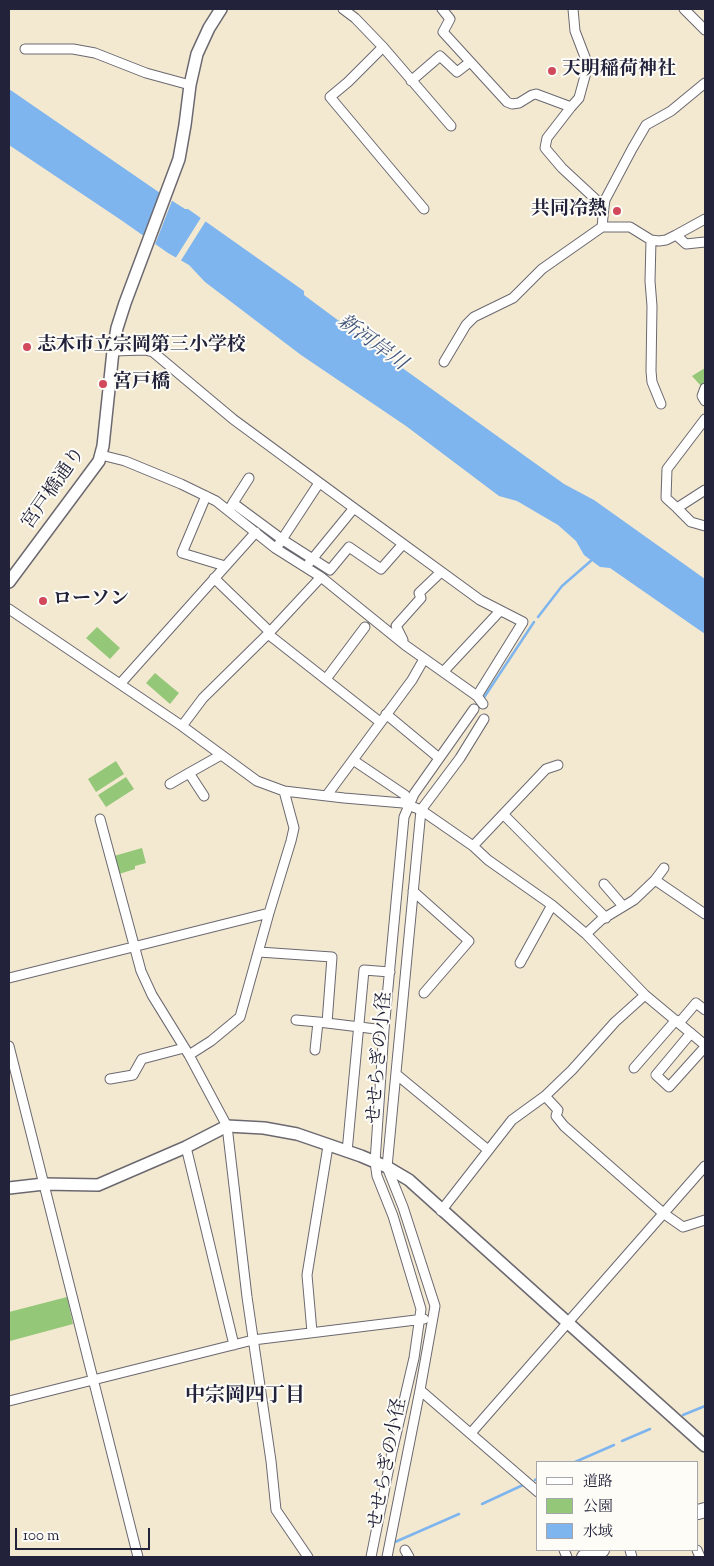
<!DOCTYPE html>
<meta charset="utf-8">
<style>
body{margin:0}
#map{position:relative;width:714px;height:1566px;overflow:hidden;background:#f3e9d1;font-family:"Sorts Mill Goudy","Noto Serif JP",serif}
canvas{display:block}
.frame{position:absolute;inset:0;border:10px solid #22223b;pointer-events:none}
.legend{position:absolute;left:536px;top:1461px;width:162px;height:90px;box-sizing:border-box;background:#fdfcf7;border:1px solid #a5a5ac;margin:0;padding:6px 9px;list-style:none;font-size:15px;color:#22223b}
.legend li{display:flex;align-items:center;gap:10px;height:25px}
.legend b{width:25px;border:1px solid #a5a5ac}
.scale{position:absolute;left:15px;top:1528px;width:135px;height:22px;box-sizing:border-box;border:2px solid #22223b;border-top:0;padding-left:6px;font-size:15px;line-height:18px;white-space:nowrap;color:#22223b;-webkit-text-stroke:4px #fdfcf7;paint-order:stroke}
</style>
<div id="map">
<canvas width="714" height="1566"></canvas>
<div class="frame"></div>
<ul class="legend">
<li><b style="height:6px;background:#fff"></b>道路</li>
<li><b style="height:14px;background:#94c778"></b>公園</li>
<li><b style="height:14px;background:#7eb5ee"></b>水域</li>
</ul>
<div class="scale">100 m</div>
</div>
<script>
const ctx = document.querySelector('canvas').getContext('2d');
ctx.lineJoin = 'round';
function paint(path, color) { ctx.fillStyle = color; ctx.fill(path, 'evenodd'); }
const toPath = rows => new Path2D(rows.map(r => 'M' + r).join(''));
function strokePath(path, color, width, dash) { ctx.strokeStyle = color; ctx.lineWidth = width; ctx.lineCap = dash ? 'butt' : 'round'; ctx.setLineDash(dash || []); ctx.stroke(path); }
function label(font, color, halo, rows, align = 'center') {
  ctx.font = font + ' "Sorts Mill Goudy","Noto Serif JP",serif'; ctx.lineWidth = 4; ctx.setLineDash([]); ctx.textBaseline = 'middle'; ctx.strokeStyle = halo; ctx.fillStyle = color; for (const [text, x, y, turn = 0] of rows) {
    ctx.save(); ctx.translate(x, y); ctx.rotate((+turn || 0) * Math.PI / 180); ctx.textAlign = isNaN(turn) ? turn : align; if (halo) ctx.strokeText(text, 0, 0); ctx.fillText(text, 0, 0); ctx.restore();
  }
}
paint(toPath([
 [705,368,705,383,701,386,692,376],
 [97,627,120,648,110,659,86,638],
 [155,673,179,693,170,704,146,683],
 [116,761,124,774,96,792,88,779],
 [126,777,134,789,106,807,98,795],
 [142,848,146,863,135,866,135,869,119,874,114,856],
 [67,1297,73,1324,10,1341,9,1312]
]), '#94c778');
paint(toPath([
 [9,89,160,193,185,209,188,209,304,291,304,295,401,367,564,484,594,500,705,579,705,634,610,568,600,567,584,555,576,541,558,525,517,501,499,496,406,426,301,355,205,282,189,265,168,253,121,220,9,145]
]), '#7eb5ee');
paint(toPath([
 [161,191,173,198,154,247,143,238],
 [202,216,207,219,180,262,175,259]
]), '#f3e9d1');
strokePath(toPath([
 [538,617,562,586,593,559],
 [483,699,534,622],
 [683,1415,705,1406],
 [622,1441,650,1429],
 [575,1462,614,1445],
 [535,1480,538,1478],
 [482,1504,523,1485],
 [395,1542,459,1514]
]), '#7eb5ee', 2.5);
const minor = toPath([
 [343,9,355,18,383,47,348,82,330,97,424,209],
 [442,9,450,19,443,32,507,102,512,104,519,103,532,95,536,94,571,107,547,138,545,148,562,168,604,207,605,200,632,149,646,125,671,111,705,83],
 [684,9,705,30],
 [383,47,451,126],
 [25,49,73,49,95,53,146,73,190,85],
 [411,81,440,56,457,72,470,62],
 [571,107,579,98,588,65,575,31,573,9],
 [602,227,630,227,651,240,659,241,666,240,676,235,686,244,705,242],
 [676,235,705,219],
 [651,240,650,281,652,306,651,371,652,382,661,404],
 [113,351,145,350,153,352,233,419,354,508,480,600,523,622,477,696],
 [444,362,466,325,474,317,513,298,542,269,602,227,604,207],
 [705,388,702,396,705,401],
 [705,419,667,469,666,498,677,508,705,490],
 [101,455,125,461,181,484,216,501,275,548,321,577,405,645,477,696,483,704],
 [206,496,182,553,225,566],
 [233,503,249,478],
 [677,508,691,522,705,526],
 [229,510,233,503,283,540,330,570,349,547,381,569,403,544],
 [279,544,319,483],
 [309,563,354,508],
 [214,578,270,632],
 [9,609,182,726,257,781,284,791,344,798,403,803,421,810,473,846,488,860,552,905,586,934,645,995,705,1045],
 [268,634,380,722],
 [403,640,396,626,421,598,419,593,441,572],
 [444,671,500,611],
 [326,679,365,627],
 [120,684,256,532],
 [386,714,439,758],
 [182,726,203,698,268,634,321,577],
 [353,760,405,795,408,805],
 [189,773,221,755],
 [170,784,189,773,204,796],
 [327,795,412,680,424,659],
 [504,815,606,918],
 [100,819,141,971,152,995,189,1055,227,1126,247,1297,271,1461,276,1510,308,1557],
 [473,846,546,769,558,765],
 [655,880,664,868],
 [604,884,623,906],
 [413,891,469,941,424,993],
 [586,934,601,920,634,900,655,880,705,914],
 [259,952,332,957,327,1023,384,1030],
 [520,963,552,905],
 [9,978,269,913],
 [296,1020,318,1022],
 [679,1023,696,1003,705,1010],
 [691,1033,656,1075,669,1087,705,1047],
 [9,1046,138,1557],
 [315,1050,318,1022,327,1023],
 [189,1055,211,1041,240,1017,269,913,291,841,294,828,284,791],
 [634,1068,676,1020],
 [396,1074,488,1150],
 [110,1079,133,1075,142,1059,184,1048],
 [545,1096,558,1110,556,1116,564,1126,663,1213,683,1227,705,1220],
 [186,1147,234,1345],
 [347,1152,364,970,390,972],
 [441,1211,512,1120,545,1096,572,1070,615,1022,645,995],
 [312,1332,307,1275,328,1146],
 [420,1390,538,1492],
 [9,1401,253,1340,424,1319],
 [471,1433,705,1166],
 [405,1550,409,1557],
 [564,1550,567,1557],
 [630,1550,632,1557],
 [697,1550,700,1557],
 [371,1557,392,1452,414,1358,421,1309,393,1216,377,1176,375,1162,384,1030,404,817,414,794,474,709],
 [387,1557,420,1390,435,1306,403,1207,387,1167,421,810,460,758,484,719]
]);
const tertiary = toPath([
 [9,582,99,461,103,446,113,351,117,328,125,303,179,159,185,125,190,85,197,54,209,28,221,9],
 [9,1188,44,1184,98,1185,186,1147,227,1126,264,1128,297,1134,361,1156,387,1167,409,1180,705,1446]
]);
const primary = toPath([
 [698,1512,705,1510],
 [584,1557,602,1550]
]);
strokePath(minor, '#6b6870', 11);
strokePath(tertiary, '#6b6870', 14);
strokePath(primary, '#6b6870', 16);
strokePath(minor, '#fff', 9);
strokePath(tertiary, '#fff', 11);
strokePath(primary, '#fff', 14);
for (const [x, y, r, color] of [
 [552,71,5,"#d1495b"],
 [617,211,5,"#d1495b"],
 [27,347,5,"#d1495b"],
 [103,384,5,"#d1495b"],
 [43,601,5,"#d1495b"]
]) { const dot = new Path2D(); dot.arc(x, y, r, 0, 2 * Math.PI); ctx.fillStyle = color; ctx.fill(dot); strokePath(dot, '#fdfcf7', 2); }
label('bold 19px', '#22223b', '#fdfcf7', [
 ["天明稲荷神社",562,71],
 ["共同冷熱",607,211,"right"],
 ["志木市立宗岡第三小学校",37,347],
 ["宮戸橋",113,384],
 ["ローソン",53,601]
], 'left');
label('19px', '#22223b', '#fdfcf7', [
 ["宮戸橋通り",55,489,-55],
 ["せせらぎの小径",381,1058,-85],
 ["せせらぎの小径",389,1464,-79]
]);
label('italic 20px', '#42557a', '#fdfcf7', [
 ["新河岸川",371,344,36]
]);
label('bold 20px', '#22223b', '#fdfcf7', [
 ["中宗岡四丁目",245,1398]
]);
</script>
